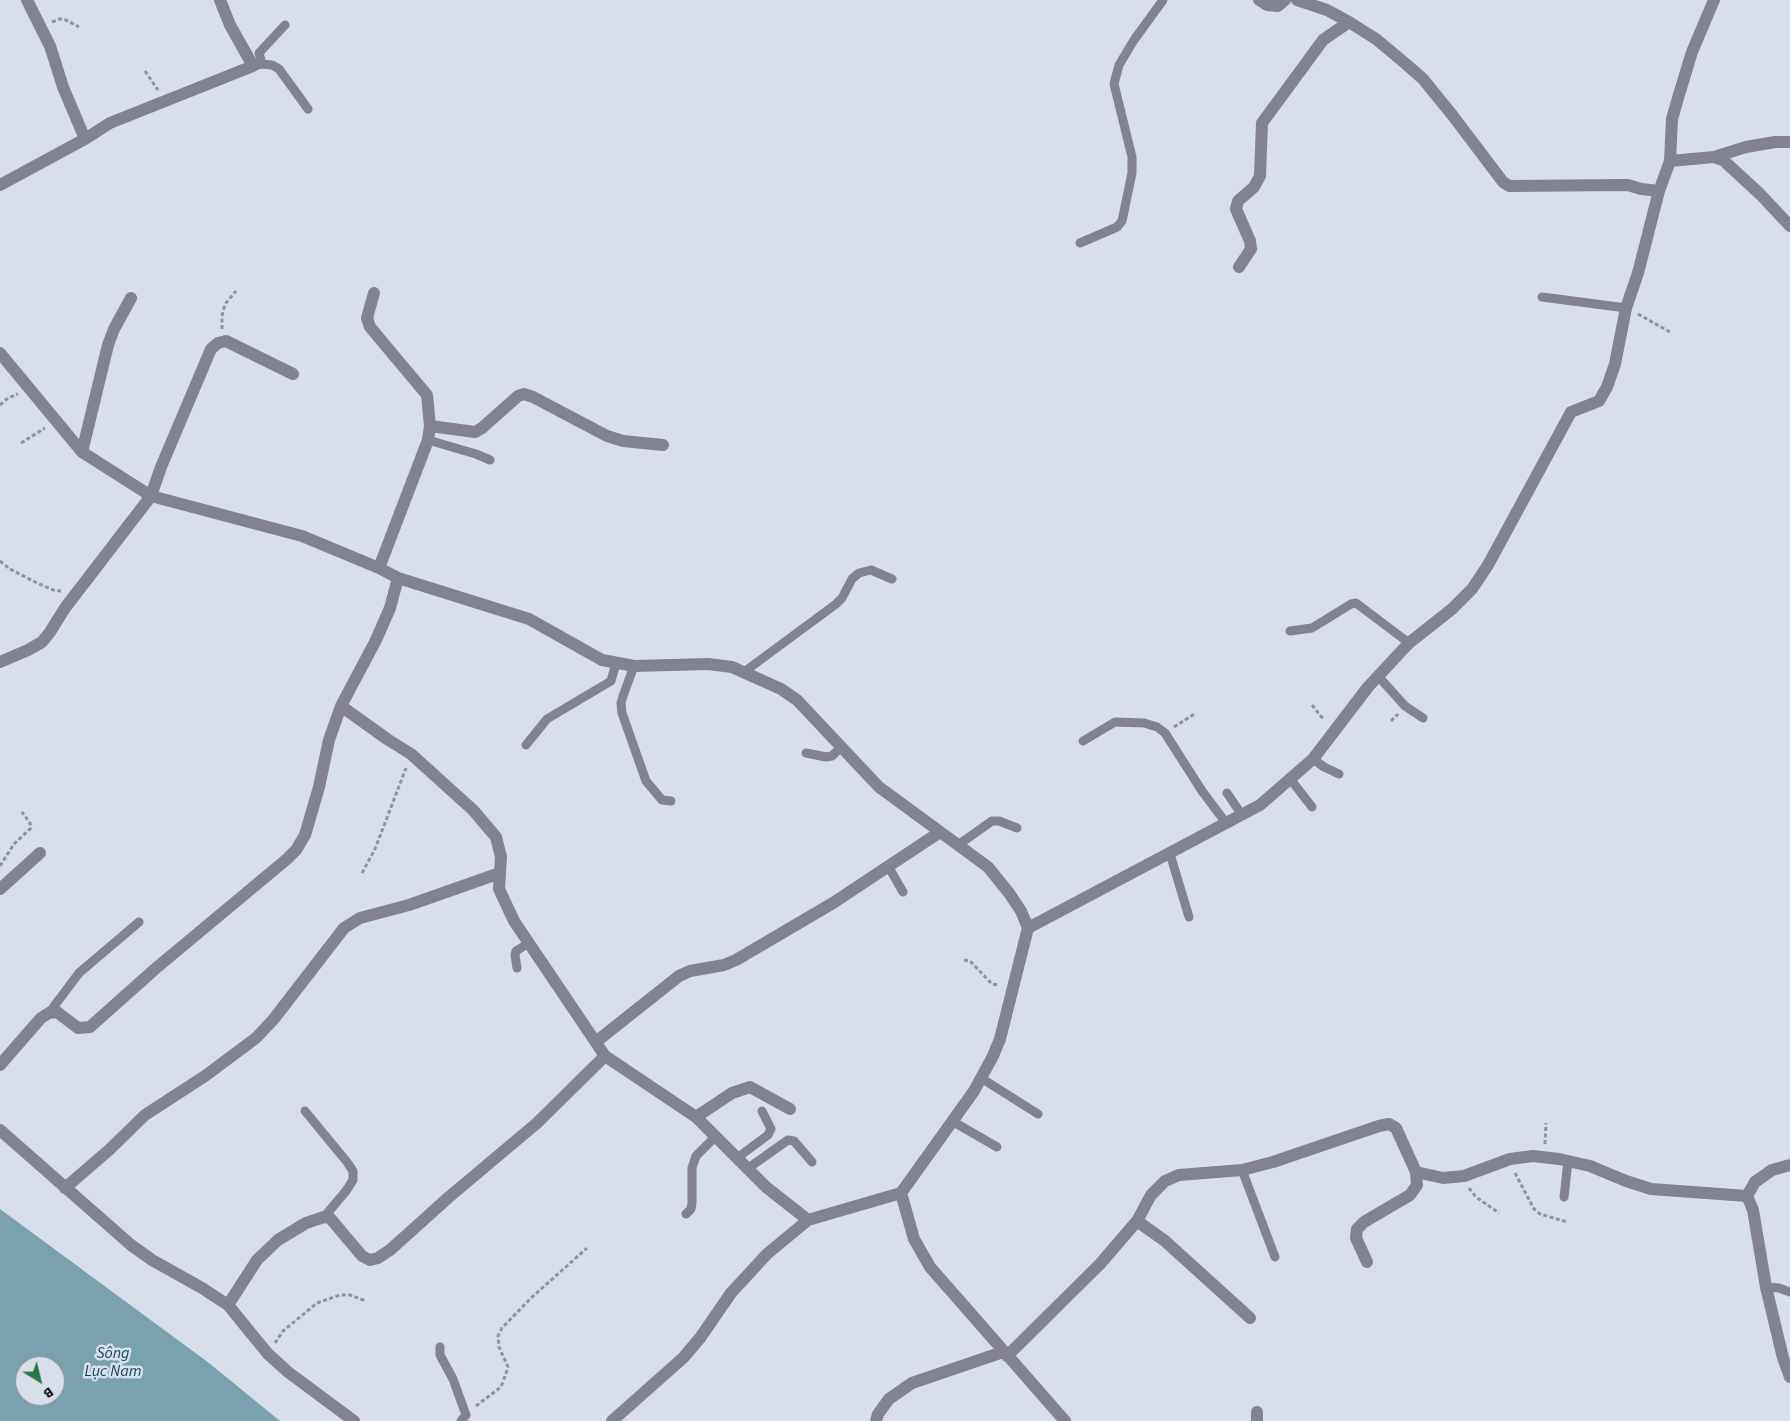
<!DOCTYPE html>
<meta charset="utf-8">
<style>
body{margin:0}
#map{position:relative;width:1790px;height:1421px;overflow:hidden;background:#d9dfea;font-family:"Source Sans 3",sans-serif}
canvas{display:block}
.north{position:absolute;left:15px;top:1356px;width:50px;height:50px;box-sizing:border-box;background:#d9dfea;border:1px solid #868b93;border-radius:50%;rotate:144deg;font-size:14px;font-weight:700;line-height:20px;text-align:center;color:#0a0c10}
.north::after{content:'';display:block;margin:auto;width:18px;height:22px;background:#287747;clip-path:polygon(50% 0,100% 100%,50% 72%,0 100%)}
</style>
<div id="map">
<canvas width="1790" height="1421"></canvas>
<div class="north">B</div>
</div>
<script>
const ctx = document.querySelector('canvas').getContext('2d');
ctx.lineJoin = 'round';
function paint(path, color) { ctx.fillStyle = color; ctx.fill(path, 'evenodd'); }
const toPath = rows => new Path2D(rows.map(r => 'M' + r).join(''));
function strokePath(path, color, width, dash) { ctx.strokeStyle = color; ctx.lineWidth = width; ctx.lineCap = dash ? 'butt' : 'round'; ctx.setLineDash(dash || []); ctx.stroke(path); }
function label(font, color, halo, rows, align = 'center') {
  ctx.font = font + ' "Source Sans 3",sans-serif'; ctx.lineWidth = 5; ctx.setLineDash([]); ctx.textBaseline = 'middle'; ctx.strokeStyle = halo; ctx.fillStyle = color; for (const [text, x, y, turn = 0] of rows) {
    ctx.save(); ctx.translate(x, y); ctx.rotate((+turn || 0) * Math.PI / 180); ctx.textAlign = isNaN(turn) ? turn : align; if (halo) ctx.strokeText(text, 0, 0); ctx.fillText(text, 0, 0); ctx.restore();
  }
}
paint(toPath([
 [0,1209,209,1363,280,1421,0,1421],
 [25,1366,55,1366,55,1396,25,1396]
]), '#7aa1ae');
strokePath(toPath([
 [52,22,60,19,66,20,79,27],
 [145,71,158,90],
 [1638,314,1670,332],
 [222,329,222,316,225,304,236,291],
 [0,405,8,398,18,394],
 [21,443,45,428],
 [0,561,10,569,33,581,53,590,61,591],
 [1312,705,1324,720],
 [1391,721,1398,714],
 [1174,727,1196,713],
 [0,866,14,844,31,828,30,823,22,812],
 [362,873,375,849,406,768],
 [964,960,970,961,992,984,999,985],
 [1545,1144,1546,1123],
 [1515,1173,1534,1209,1540,1214,1567,1222],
 [1469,1188,1476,1197,1499,1213],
 [275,1343,283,1331,317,1303,340,1295,350,1295,366,1301],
 [476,1406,501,1387,505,1376,508,1367,499,1347,498,1336,502,1328,531,1298,587,1248]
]), '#90949d', 3, [4, 2.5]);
strokePath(toPath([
 [262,64,259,53,285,25],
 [253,66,262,64,272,65,279,69,308,109],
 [1080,243,1117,227,1122,221,1132,173,1132,157,1114,84,1119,65,1134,40,1163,0],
 [1542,297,1626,308],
 [428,440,476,454,490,460],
 [1290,631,1312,628,1351,604,1356,603,1409,643],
 [634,666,623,696,621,703,622,713,646,781,662,800,671,801],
 [744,672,836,604,842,598,852,579,859,573,871,570,892,579],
 [1378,676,1405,706,1423,718],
 [1083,741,1115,722,1144,723,1157,727,1165,733,1202,791,1226,823],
 [526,745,547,719,611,681,616,663],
 [806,753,826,757,832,756,841,747],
 [1313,759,1324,767,1339,774],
 [1291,780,1312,807],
 [1227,793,1242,815],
 [958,845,992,821,999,821,1017,828],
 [1170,854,1189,917],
 [888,866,903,892],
 [517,968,515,955,516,951,529,943],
 [49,1013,79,973,139,922],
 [981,1078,1038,1114],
 [305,1111,347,1162,353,1171,353,1180,346,1191,324,1217],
 [952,1121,997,1147],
 [737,1158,768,1135,771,1129,762,1111],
 [747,1169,788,1140,794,1141,812,1162],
 [1242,1170,1275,1257],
 [1564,1197,1568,1161],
 [686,1214,691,1209,692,1203,692,1168,696,1156,715,1137],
 [1766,1287,1779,1288,1790,1292],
 [440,1347,440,1355,453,1379,466,1415,461,1421]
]), '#828290', 9);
strokePath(toPath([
 [27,0,50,46,63,87,85,139],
 [1259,0,1267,5,1278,6,1285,0],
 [1297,0,1327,10,1349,22,1376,39,1406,64,1423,79,1453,116,1503,182,1509,186,1628,185,1641,189,1659,191],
 [1714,157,1746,147,1775,142,1790,142],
 [1670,161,1714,157,1723,160,1760,194,1790,226],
 [0,185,85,139,110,123,253,66,230,25,220,0],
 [1239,267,1251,249,1250,241,1236,209,1238,201,1254,187,1260,176,1262,123,1323,40,1349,22],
 [374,293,367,318,370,327,427,395,430,426,428,440,379,568],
 [0,353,82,452,151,496,302,536,379,568,398,578,529,619,602,660,634,666,708,664,732,667,781,689,797,700,879,787,988,867,1009,893,1021,911,1028,928,1000,1039,993,1056,974,1091,901,1193,808,1220,767,1254,731,1293,700,1338,683,1358,612,1421],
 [430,426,475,432,482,428,518,396,524,394,533,397,607,436,623,441,663,445],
 [82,452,108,345,114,329,131,298],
 [0,662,28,650,42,642,50,632,65,608,151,496,161,467,211,349,218,343,226,341,293,374],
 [341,706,387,739,411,754,473,810,496,837,501,857,499,889,514,921,605,1056,696,1117,766,1187,808,1220],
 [0,889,40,853],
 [1028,928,1260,805,1313,759,1368,687,1409,643,1452,609,1472,589,1488,565,1571,412,1599,401,1607,387,1615,364,1626,308,1638,273,1659,191,1670,161,1672,119,1678,98,1692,52,1714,0],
 [597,1041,679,976,690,971,724,965,736,960,833,903,940,832],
 [0,1065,41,1018,49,1013,57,1012,78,1028,90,1027,155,969,287,859,296,850,305,835,319,787,329,740,341,706,376,640,390,608,398,578],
 [696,1117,732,1093,750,1087,790,1109],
 [0,1130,131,1245,152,1260,202,1288,228,1305,268,1354,288,1372,354,1421],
 [65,1188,109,1150,145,1115,205,1076,256,1038,273,1020,344,928,360,918,409,905,500,873],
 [901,1193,914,1239,930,1267,1065,1421],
 [1747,1196,1755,1182,1772,1170,1790,1165],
 [1137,1221,1165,1241,1250,1318],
 [1367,1262,1356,1238,1357,1229,1364,1222,1410,1195,1417,1185,1416,1172],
 [228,1305,257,1260,278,1240,306,1223,324,1217,330,1218,362,1256,370,1260,378,1258,390,1250,449,1197,537,1123,605,1056],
 [1007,1356,1100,1264,1137,1221,1151,1195,1165,1181,1179,1175,1242,1170,1273,1162,1379,1126,1389,1124,1396,1128,1416,1172,1443,1178,1464,1176,1510,1159,1533,1156,1559,1159,1590,1166,1626,1181,1651,1189,1747,1196,1753,1210,1766,1287,1783,1358,1790,1377],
 [1257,1412,1257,1421],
 [876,1421,878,1414,889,1399,912,1383,1003,1352]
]), '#828290', 12);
label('italic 16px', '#144b5b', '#d9dfea', [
 ["Sông",113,1354],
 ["Lục Nam",113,1372]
]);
</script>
